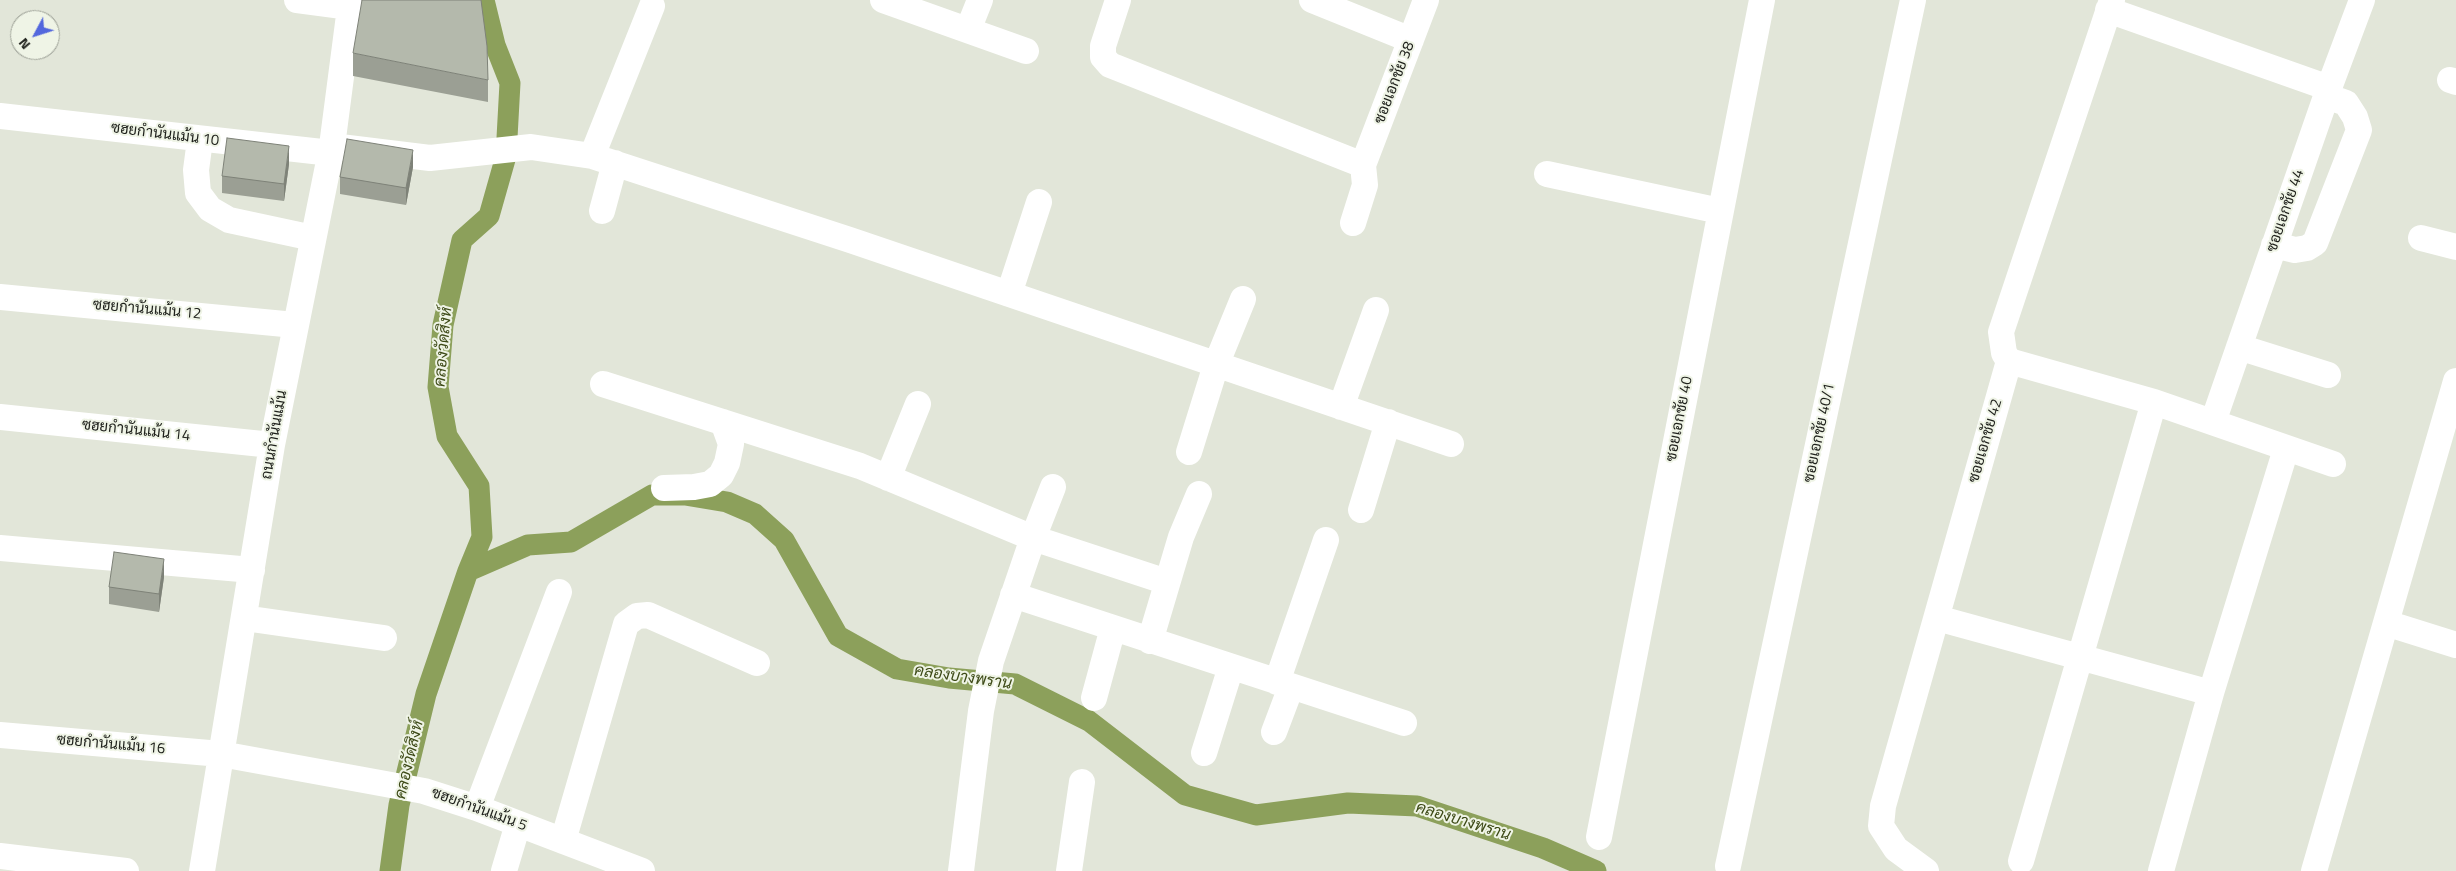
<!DOCTYPE html>
<meta charset="utf-8">
<style>
body{margin:0}
#map{position:relative;width:2456px;height:871px;overflow:hidden;background:#e2e6d9;font-family:"Titillium Web",sans-serif}
canvas{display:block}
.north{position:absolute;left:10px;top:10px;width:50px;height:50px;box-sizing:border-box;background:#eff4e6;border:1px solid #9b9f95;border-radius:50%;rotate:230deg;font-size:14px;font-weight:700;line-height:20px;text-align:center;color:#1e201b}
.north::after{content:'';display:block;margin:auto;width:18px;height:22px;background:#5367dd;clip-path:polygon(50% 0,100% 100%,50% 72%,0 100%)}
</style>
<div id="map">
<canvas width="2456" height="871"></canvas>
<div class="north">N</div>
</div>
<script>
const ctx = document.querySelector('canvas').getContext('2d');
ctx.lineJoin = 'round';
const toPath = rows => new Path2D(rows.map(r => 'M' + r).join(''));
function strokePath(path, color, width, dash) { ctx.strokeStyle = color; ctx.lineWidth = width; ctx.lineCap = dash ? 'butt' : 'round'; ctx.setLineDash(dash || []); ctx.stroke(path); }
function paint(path, color) { ctx.fillStyle = color; ctx.fill(path, 'evenodd'); }
function label(font, color, halo, rows, align = 'center') {
  ctx.font = font + ' "Titillium Web",Sarabun,sans-serif'; ctx.lineWidth = 4; ctx.setLineDash([]); ctx.textBaseline = 'middle'; ctx.strokeStyle = halo; ctx.fillStyle = color; for (const [text, x, y, turn = 0] of rows) {
    ctx.save(); ctx.translate(x, y); ctx.rotate((+turn || 0) * Math.PI / 180); ctx.textAlign = isNaN(turn) ? turn : align; if (halo) ctx.strokeText(text, 0, 0); ctx.fillText(text, 0, 0); ctx.restore();
  }
}
strokePath(toPath([
 [468,571,528,545,571,542,652,495,685,495,727,502,755,514,784,540,838,636,897,669,949,678,1015,684,1089,721,1185,795,1256,815,1348,803,1417,806,1543,848,1596,871],
 [390,871,399,805,426,694,468,571,482,537,479,486,447,436,438,387,443,325,462,240,489,216,506,156,510,83,495,45,484,0]
]), '#8ca05b', 21);
strokePath(toPath([
 [297,0,350,7],
 [883,0,1026,51],
 [1118,0,1103,46,1103,57,1110,65,1363,165],
 [1312,0,1411,40],
 [2108,10,2329,88],
 [968,30,980,0],
 [2450,80,2456,82],
 [0,116,331,153],
 [200,140,196,170,198,193,210,209,229,220,313,238],
 [332,146,430,158,531,147,592,156,850,240,1451,444],
 [592,156,652,6],
 [1547,174,1720,211],
 [602,211,615,163],
 [1353,223,1365,185,1363,165,1426,0],
 [2421,238,2456,247],
 [2274,245,2295,250,2307,248,2315,243,2359,130,2355,117,2346,103,2326,96],
 [1009,294,1039,202],
 [0,297,295,325],
 [2239,347,2328,375],
 [2009,361,2154,402,2333,464],
 [603,384,860,466,1033,538,1053,487],
 [1341,407,1376,310],
 [0,417,272,445],
 [2213,422,2329,88,2362,0],
 [1189,452,1216,365,1243,299],
 [888,478,918,404],
 [664,488,694,487,710,484,721,475,727,463,731,444,723,422],
 [1361,510,1388,422],
 [0,548,252,570],
 [1013,595,1404,723],
 [244,618,384,638],
 [1937,618,2211,693],
 [2386,623,2456,645],
 [1150,641,1181,537,1199,494],
 [1277,682,1326,540],
 [1094,698,1113,628],
 [1274,732,1291,687],
 [0,735,221,754,424,791,477,808,642,871],
 [1204,753,1231,667],
 [477,808,559,592],
 [1599,837,1762,0],
 [563,841,626,624,637,616,648,615,757,663],
 [0,856,126,871],
 [2021,861,2154,402],
 [1728,866,1913,0],
 [202,871,272,445,332,146,351,0],
 [504,871,518,824],
 [961,871,981,711,991,661,1033,538,1167,582],
 [1069,871,1082,782],
 [1926,871,1896,849,1881,826,1883,806,2009,361,2004,353,2001,332,2112,0],
 [2161,871,2211,693,2286,449],
 [2314,871,2456,381]
]), '#fff', 26);
paint(toPath([
 [353,53,488,80,488,102,353,76],
 [289,164,284,201,222,193,222,176],
 [413,167,406,205,340,194,340,177],
 [164,577,159,612,109,604,109,587]
]), '#9b9f94');
paint(toPath([
 [289,146,289,164,284,201,284,184],
 [413,150,413,167,406,205,406,188],
 [164,559,164,577,159,612,159,594]
]), '#7e8278');
const building = toPath([
 [362,0,481,0,487,46,488,80,353,53,362,0],
 [227,138,289,146,284,184,222,176,227,138],
 [347,139,413,150,406,188,340,177,347,139],
 [114,552,164,559,159,594,109,587,114,552]
]);
paint(building, '#b4b9ac');
strokePath(building, '#7e8278', 1);
label('15px', '#1e201b', '#eff4e6', [
 ["ซอยเอกชัย 38",1395,83,-69],
 ["ซฮยกำนันแม้น 10",165,135,7],
 ["ซอยเอกชัย 44",2286,211,-71],
 ["ซฮยกำนันแม้น 12",147,310,5],
 ["ซอยเอกชัย 40",1680,419,-79],
 ["ซฮยกำนันแม้น 14",136,431,6],
 ["ซอยเอกชัย 40/1",1820,433,-78],
 ["ถนนกำนันแม้น",275,435,-80],
 ["ซอยเอกชัย 42",1986,441,-74],
 ["ซฮยกำนันแม้น 16",111,745,5],
 ["ซฮยกำนันแม้น 5",479,810,20]
]);
label('italic 16px', '#3d4a17', '#eff4e6', [
 ["คลองวัดสิงห์",444,347,-85],
 ["คลองบางพราน",963,678,8],
 ["คลองวัดสิงห์",410,760,-77],
 ["คลองบางพราน",1463,822,17]
]);
</script>
